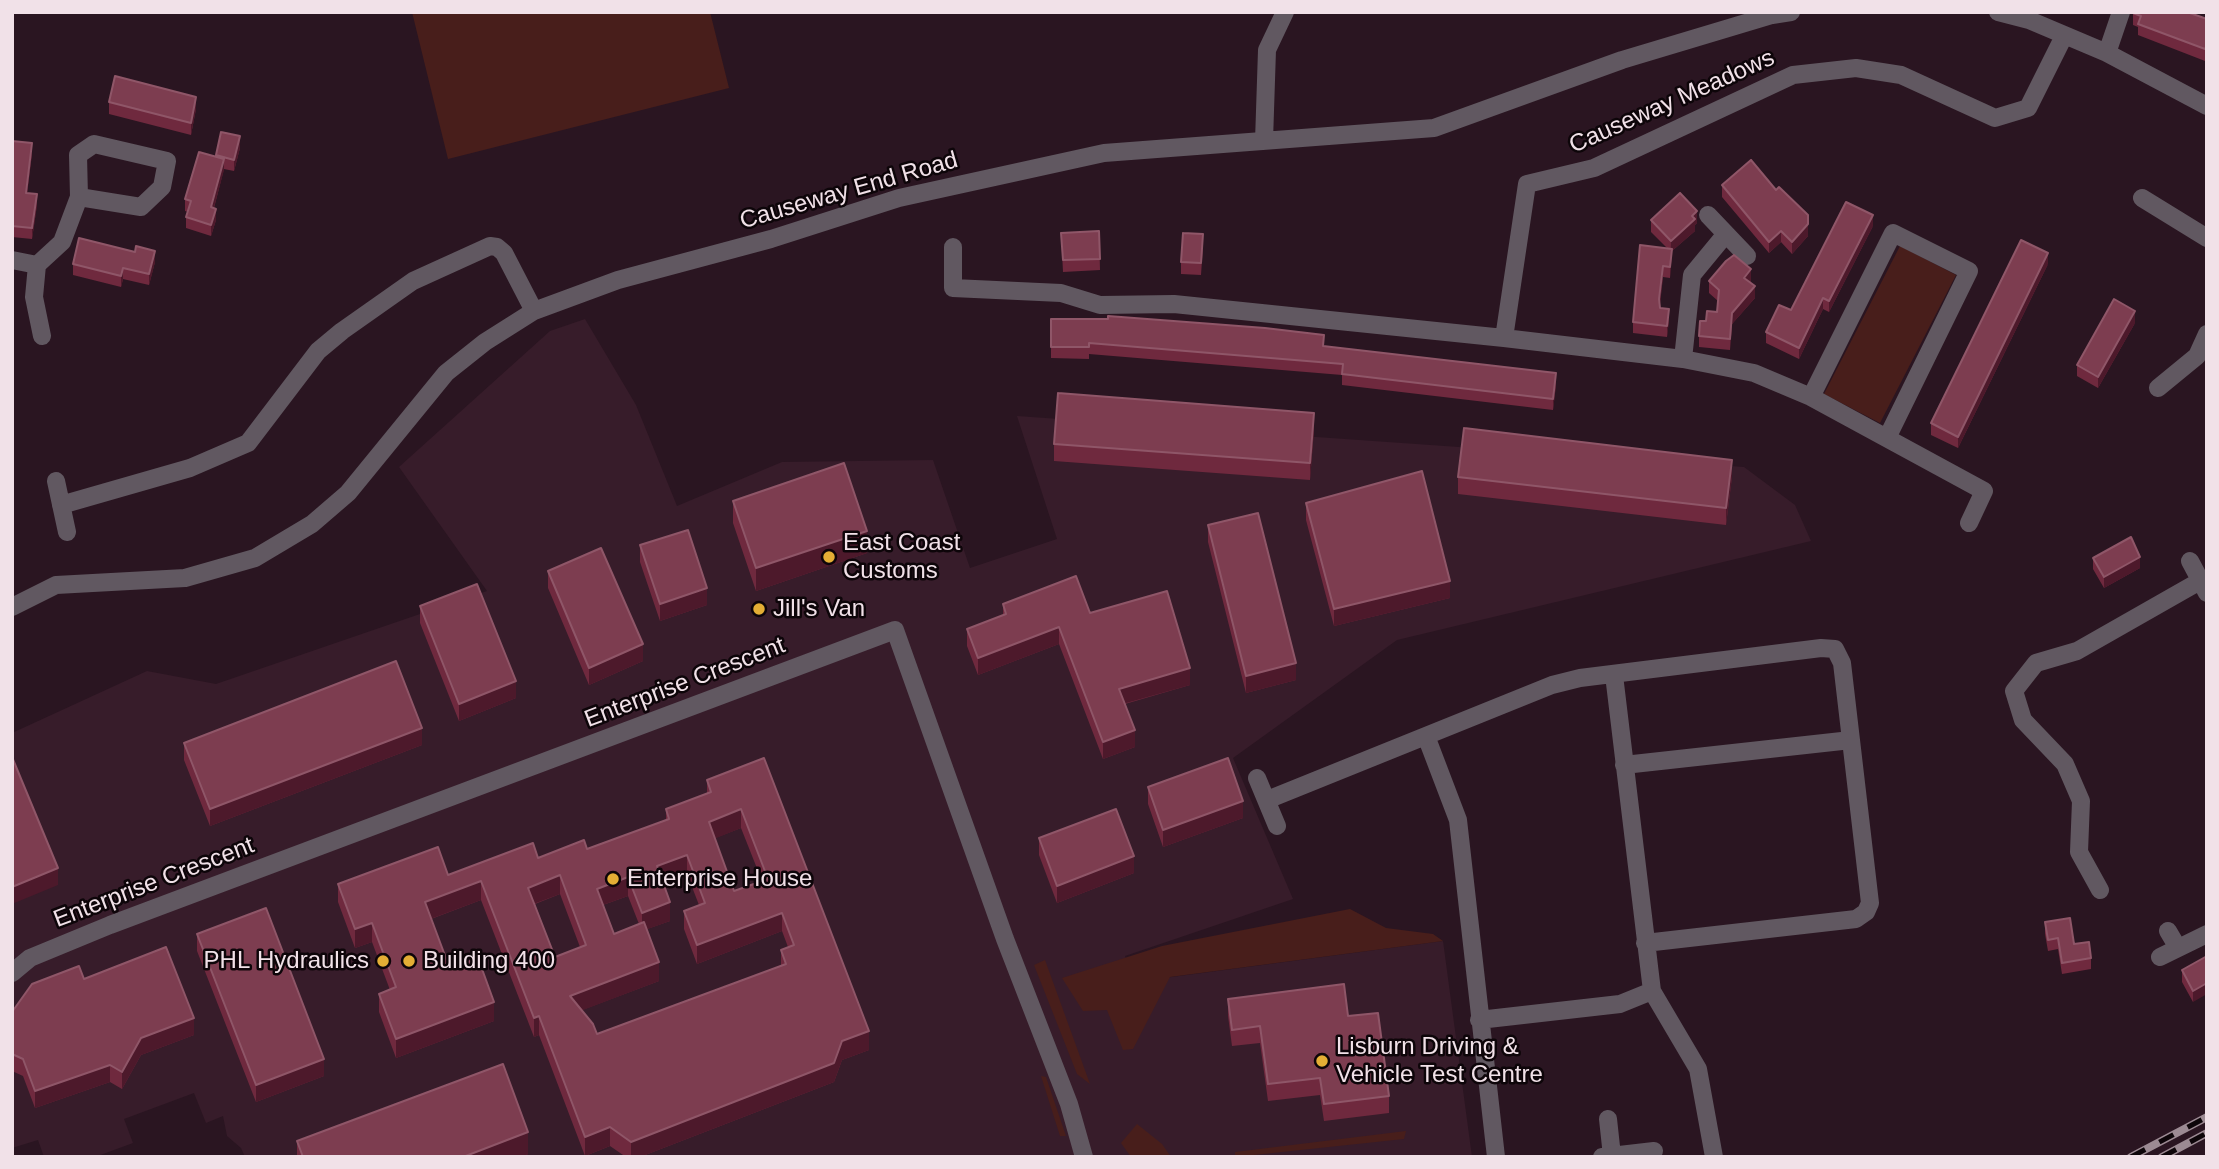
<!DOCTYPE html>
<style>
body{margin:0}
#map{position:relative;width:2219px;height:1169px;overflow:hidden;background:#2a1521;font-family:Helvetica,sans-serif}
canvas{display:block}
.frame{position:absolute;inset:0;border:14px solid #f1e1e8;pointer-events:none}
</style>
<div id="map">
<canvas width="2219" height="1169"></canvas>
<div class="frame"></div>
</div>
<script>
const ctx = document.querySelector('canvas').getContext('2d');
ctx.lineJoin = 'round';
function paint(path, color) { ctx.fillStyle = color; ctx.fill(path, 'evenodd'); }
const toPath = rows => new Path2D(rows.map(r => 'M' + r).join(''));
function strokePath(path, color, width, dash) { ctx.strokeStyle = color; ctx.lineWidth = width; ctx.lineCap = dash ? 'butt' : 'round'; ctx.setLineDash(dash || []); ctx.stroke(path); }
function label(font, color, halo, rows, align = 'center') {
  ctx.font = font + ' Helvetica,sans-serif'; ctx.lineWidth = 5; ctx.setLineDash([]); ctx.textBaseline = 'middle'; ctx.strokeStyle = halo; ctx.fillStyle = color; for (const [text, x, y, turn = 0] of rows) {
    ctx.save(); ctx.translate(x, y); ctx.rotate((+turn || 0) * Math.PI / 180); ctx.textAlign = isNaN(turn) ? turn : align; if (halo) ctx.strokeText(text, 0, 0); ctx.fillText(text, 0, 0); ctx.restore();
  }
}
paint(toPath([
 [585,319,636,405,677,506,782,462,933,460,970,568,1057,539,1017,416,1744,467,1795,505,1811,541,1397,640,1233,758,1293,899,1125,956,1134,982,1443,941,1472,1157,245,1157,241,1148,227,1136,223,1116,206,1123,194,1093,124,1119,133,1143,95,1157,44,1157,38,1140,12,1148,12,733,147,671,216,684,487,591,399,467,550,331]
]), '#371c2a');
paint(toPath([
 [412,12,710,12,729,88,448,159],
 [1900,246,1956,275,1880,423,1824,394],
 [1350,909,1386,928,1433,934,1443,941,1170,977,1133,1049,1123,1050,1107,1010,1083,1011,1062,978,1162,946],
 [1045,960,1090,1084,1077,1074,1034,965],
 [1041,1076,1046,1077,1066,1136,1060,1136],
 [1137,1124,1162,1144,1171,1157,1131,1157,1121,1143],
 [1406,1131,1404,1139,1235,1157,1235,1152]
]), '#481e1b');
strokePath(toPath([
 [1998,12,2029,20,2107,53,2207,106],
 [2107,53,2121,12],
 [1264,141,1267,50,1285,12],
 [2142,198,2207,238],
 [1708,215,1747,256],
 [953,247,953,288,1061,293,1100,305,1174,304,1504,338,1683,359,1754,373,1811,397,1984,491,1969,523],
 [12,260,37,265,34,297,42,336],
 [37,265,62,242,79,197,78,155,94,144,167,161,162,187,141,207,79,197],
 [1504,338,1527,184,1594,168,1793,75,1856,68,1901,75,1995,118,2028,108,2064,36],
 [1683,359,1692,275,1725,235],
 [2158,388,2197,356,2207,334],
 [1811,397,1893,233,1969,271,1887,438],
 [56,481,67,532],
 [61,505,190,468,248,443,318,351,342,331,413,281,490,246,497,247,504,253,534,311],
 [2190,561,2207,593],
 [12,607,56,585,185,578,255,558,312,524,348,493,446,373,485,342,534,311,618,280,771,239,899,198,1104,153,1434,128,1622,60,1772,15,1791,12],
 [1614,675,1652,991,1698,1069,1714,1157],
 [1426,736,1458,820,1496,1157],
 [1624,765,1851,740],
 [1257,778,1277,826],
 [1267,800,1552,685,1580,678,1821,648,1835,649,1842,663,1870,903,1866,912,1856,919,1645,943],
 [2100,890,2079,852,2081,801,2065,764,2023,720,2014,691,2036,663,2077,651,2200,581],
 [2168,931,2178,948],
 [2160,957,2207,934],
 [12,973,30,958,110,925,895,630,1005,939,1069,1104,1084,1157],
 [1479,1020,1620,1004,1652,991],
 [1608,1119,1612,1156],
 [1602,1157,1654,1151]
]), '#615861', 18);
const rail = toPath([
 [2131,1157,2207,1117],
 [2162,1157,2207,1133]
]);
strokePath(rail, '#9c8a93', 8);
strokePath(rail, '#0d0509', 5, [16]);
paint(toPath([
 [2133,12,2207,19,2205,61,2138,35,2138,27,2133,25],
 [109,102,196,109,191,135,109,114],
 [221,132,240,148,234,171,224,169,214,208,216,220,211,236,186,228,186,217,188,212,185,211,185,199,216,156],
 [12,141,32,154,27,193,37,205,32,239,12,237],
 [1722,185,1808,236,1792,254,1781,242,1769,253,1722,197],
 [1651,220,1697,223,1695,225,1695,231,1672,251,1670,278,1663,277,1660,304,1660,308,1669,320,1667,337,1633,333,1633,322,1667,248,1651,232],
 [1873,226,1829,312,1823,309,1799,359,1766,343,1766,332,1791,310],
 [1099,231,1100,270,1063,272,1061,233],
 [1203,246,1201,275,1181,274,1181,262],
 [155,262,149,285,123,279,121,287,73,275,73,264],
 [2048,264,1958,448,1931,435,1931,423],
 [1709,281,1751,281,1750,282,1755,298,1732,324,1730,350,1699,347,1699,336,1706,321,1717,312,1718,301,1709,293],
 [1051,319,1324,346,1556,385,1553,410,1342,385,1342,375,1089,354,1089,359,1051,358],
 [2135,323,2098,388,2077,376,2077,365],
 [1314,430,1310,480,1054,461,1054,444],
 [1458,477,1732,477,1726,525,1458,494],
 [733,501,867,553,756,591,733,523],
 [1306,503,1450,598,1334,626,1306,520],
 [1208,525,1296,680,1246,693,1208,542],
 [640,545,707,605,660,621,640,562],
 [2093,558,2140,568,2104,588,2093,569],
 [548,571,643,661,589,685,548,588],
 [1003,604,1090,613,1190,685,1125,704,1135,747,1103,759,1059,644,978,675,967,646,967,629,1003,615],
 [420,606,516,698,459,721,420,623],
 [184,743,422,745,210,826,184,760],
 [764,758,869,1050,842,1060,834,1082,640,1157,626,1157,610,1146,585,1156,539,1035,534,1037,481,900,431,919,450,969,494,1021,396,1058,379,1012,379,994,390,990,372,942,355,948,338,902,338,884,448,875,587,849,666,820,666,809,707,794,707,780],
 [741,828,762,881,734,891,715,838],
 [687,874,699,905,684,911,684,929,697,964,782,931,788,947,781,950,781,966,597,1034,582,1010,659,981,647,929,670,921,663,883],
 [560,894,580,947,555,957,535,904],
 [628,896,639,924,614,934,603,905],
 [1148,787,1243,818,1163,847,1148,804],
 [1039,838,1134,873,1057,903,1039,855],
 [2045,922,2091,958,2091,969,2062,974,2058,949,2048,951,2045,934],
 [197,934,324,1076,256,1102,197,951],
 [2207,956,2193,1002,2182,982,2182,970],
 [84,979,194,1035,141,1055,122,1089,110,1082,35,1108,23,1076,12,1071,12,1012],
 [1228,999,1348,1016,1389,1096,1389,1113,1324,1121,1320,1095,1268,1101,1260,1043,1232,1046,1228,1016],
 [297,1141,528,1154,522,1157,297,1157]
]), '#6f293e');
paint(toPath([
 [2207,45,2207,56,2205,61,2205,49],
 [196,97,196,109,191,135,191,123],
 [240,136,240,148,234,171,234,160],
 [32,143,32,154,26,204,26,193],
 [224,159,224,170,211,218,211,207],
 [37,194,37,205,32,239,32,228],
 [216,209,216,220,211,236,211,225],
 [1697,211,1697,223,1695,225,1695,231,1672,251,1670,278,1671,241],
 [1873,215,1873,226,1829,312,1829,301],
 [1808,224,1808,236,1792,254,1792,242],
 [1781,231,1781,242,1769,253,1769,242],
 [155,251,155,262,149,285,149,274],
 [2048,253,2048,264,1958,448,1958,437],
 [1663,266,1663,277,1659,310,1659,299],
 [123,268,123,279,121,287,121,276],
 [1751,269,1751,281,1744,289,1744,278],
 [1755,286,1755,298,1732,324,1730,350,1732,313],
 [1823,298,1823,309,1799,359,1799,348],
 [1669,309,1669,320,1667,337,1667,326],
 [2135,311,2135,323,2098,388,2098,377],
 [1556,373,1556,385,1553,410,1553,399],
 [1314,413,1314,430,1310,480,1310,463],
 [1732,460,1732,477,1726,525,1726,508],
 [867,531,867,553,756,591,756,568],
 [2140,557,2140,568,2104,588,2104,577],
 [1450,581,1450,598,1334,626,1334,609],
 [707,588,707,605,660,621,660,604],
 [1059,627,1059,644,978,675,978,658],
 [643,644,643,661,589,685,589,668],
 [1296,663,1296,680,1246,693,1246,676],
 [1190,668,1190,685,1119,705,1119,689],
 [516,681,516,698,459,721,459,704],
 [422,728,422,745,210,826,210,809],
 [1135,730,1135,747,1103,759,1103,742],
 [1243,801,1243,818,1163,847,1163,830],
 [741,809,741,828,709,841,709,822],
 [687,855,687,874,657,885,657,866],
 [1134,856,1134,873,1057,903,1057,886],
 [58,868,58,885,12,904,12,887],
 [560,875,560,894,528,906,528,888],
 [628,877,628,896,597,907,597,889],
 [481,881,481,900,425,921,425,902],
 [670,902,670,921,642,931,642,913],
 [782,913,782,931,697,964,697,945],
 [372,923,372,942,355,948,355,929],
 [659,962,659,981,570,1015,570,996],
 [2207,983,2207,994,2193,1002,2193,991],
 [494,1002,494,1021,396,1058,396,1039],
 [539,1016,539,1035,534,1037,534,1018],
 [194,1018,194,1035,141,1055,122,1089,122,1072,141,1038],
 [869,1031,869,1050,842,1060,834,1082,640,1157,631,1157,631,1142,842,1041],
 [324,1059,324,1076,256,1102,256,1085],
 [110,1065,110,1082,35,1108,35,1091],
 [610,1127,610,1146,585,1156,585,1137],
 [528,1132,528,1154,522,1157,463,1157]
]), '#4d192b');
const building = toPath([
 [2133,12,2187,12,2207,19,2207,45,2205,49,2138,24,2141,16,2133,13,2133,12],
 [115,76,196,97,191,123,109,102,115,76],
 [221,132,240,136,234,160,216,155,221,132],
 [12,141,32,143,26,193,37,194,32,228,12,226,12,141],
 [199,152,224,159,211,207,216,209,211,225,186,217,191,201,185,199,199,152],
 [1751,160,1776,190,1779,187,1808,215,1808,224,1792,242,1781,231,1769,242,1722,185,1751,160],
 [1680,193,1697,211,1692,216,1695,219,1671,241,1651,220,1680,193],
 [1846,202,1873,215,1829,301,1823,298,1799,348,1766,332,1779,305,1791,310,1846,202],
 [1099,231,1100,259,1063,260,1061,233,1099,231],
 [1183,233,1203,234,1201,263,1181,262,1183,233],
 [79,238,135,252,136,246,155,251,149,274,123,268,121,276,73,264,79,238],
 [2021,240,2048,253,1958,437,1931,423,2021,240],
 [1640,245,1672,249,1670,267,1663,266,1659,299,1660,308,1669,309,1667,326,1633,322,1640,245],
 [1734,255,1751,269,1744,278,1755,286,1732,313,1730,339,1699,336,1700,321,1706,321,1707,311,1717,312,1719,290,1709,281,1726,261,1734,255],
 [2114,299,2135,311,2098,377,2077,365,2114,299],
 [1108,316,1265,328,1324,335,1323,346,1556,373,1553,399,1342,374,1343,364,1089,343,1089,347,1051,347,1051,319,1108,319,1108,316],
 [1058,393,1314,413,1310,463,1054,444,1058,393],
 [1464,428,1732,460,1726,508,1458,477,1464,428],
 [844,463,867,531,756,568,733,501,844,463],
 [1422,471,1450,581,1334,609,1306,503,1422,471],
 [1258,513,1296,663,1246,676,1208,525,1258,513],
 [688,530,707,588,660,604,640,545,688,530],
 [2131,537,2140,557,2104,577,2093,558,2131,537],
 [601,548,643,644,589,668,548,571,601,548],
 [1076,576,1090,613,1167,591,1190,668,1119,689,1135,730,1103,742,1059,627,978,658,967,629,1006,614,1003,604,1076,576],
 [477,584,516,681,459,704,420,606,477,584],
 [396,661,422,728,210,809,184,743,396,661],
 [12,757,58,868,12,887,12,757],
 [764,758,869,1031,842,1041,834,1063,631,1142,610,1127,585,1137,539,1016,534,1018,481,881,425,902,450,969,478,958,494,1002,396,1039,379,994,396,987,372,923,355,929,338,884,438,847,448,875,533,843,538,858,584,840,587,849,669,819,666,809,711,792,707,780,764,758],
 [741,809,768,879,734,891,709,822,741,809],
 [687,855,705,903,684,911,697,945,782,913,794,945,781,950,786,964,597,1034,593,1024,570,996,659,962,644,922,614,934,597,889,628,877,642,913,670,902,657,866,687,855],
 [560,875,586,945,555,957,528,888,560,875],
 [1228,758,1243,801,1163,830,1148,787,1228,758],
 [1116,809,1134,856,1057,886,1039,838,1116,809],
 [266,908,324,1059,256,1085,197,934,266,908],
 [2070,918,2074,944,2089,942,2091,958,2062,963,2058,938,2048,940,2045,922,2070,918],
 [166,947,194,1018,141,1038,122,1072,110,1065,35,1091,23,1059,12,1054,12,1012,32,984,79,966,84,979,166,947],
 [2207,956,2207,983,2193,991,2182,970,2207,956],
 [1344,984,1348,1016,1378,1013,1389,1096,1324,1104,1320,1078,1268,1084,1260,1026,1232,1030,1228,999,1344,984],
 [503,1064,528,1132,463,1157,303,1157,297,1141,503,1064]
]);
paint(building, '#7d3d50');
strokePath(building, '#8f5668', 2);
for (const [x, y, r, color] of [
 [829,557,7,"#e4ae35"],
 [759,609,7,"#e4ae35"],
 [613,879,7,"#e4ae35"],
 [383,961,7,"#e4ae35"],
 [409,961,7,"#e4ae35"],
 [1322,1061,7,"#e4ae35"]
]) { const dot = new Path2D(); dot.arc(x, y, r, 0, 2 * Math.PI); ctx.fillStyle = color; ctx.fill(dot); strokePath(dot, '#0d0509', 2.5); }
label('24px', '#f1e1e8', '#0d0509', [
 ["Causeway Meadows",1672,102,-24],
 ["Causeway End Road",849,191,-16],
 ["Enterprise Crescent",685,683,-21],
 ["Enterprise Crescent",154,883,-21]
]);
label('24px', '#f1e1e8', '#0d0509', [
 ["East Coast",843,543],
 ["Customs",843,571],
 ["Jill's Van",773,609],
 ["Enterprise House",627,879],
 ["PHL Hydraulics",369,961,"right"],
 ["Building 400",423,961],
 ["Lisburn Driving &",1336,1047],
 ["Vehicle Test Centre",1336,1075]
], 'left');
</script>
